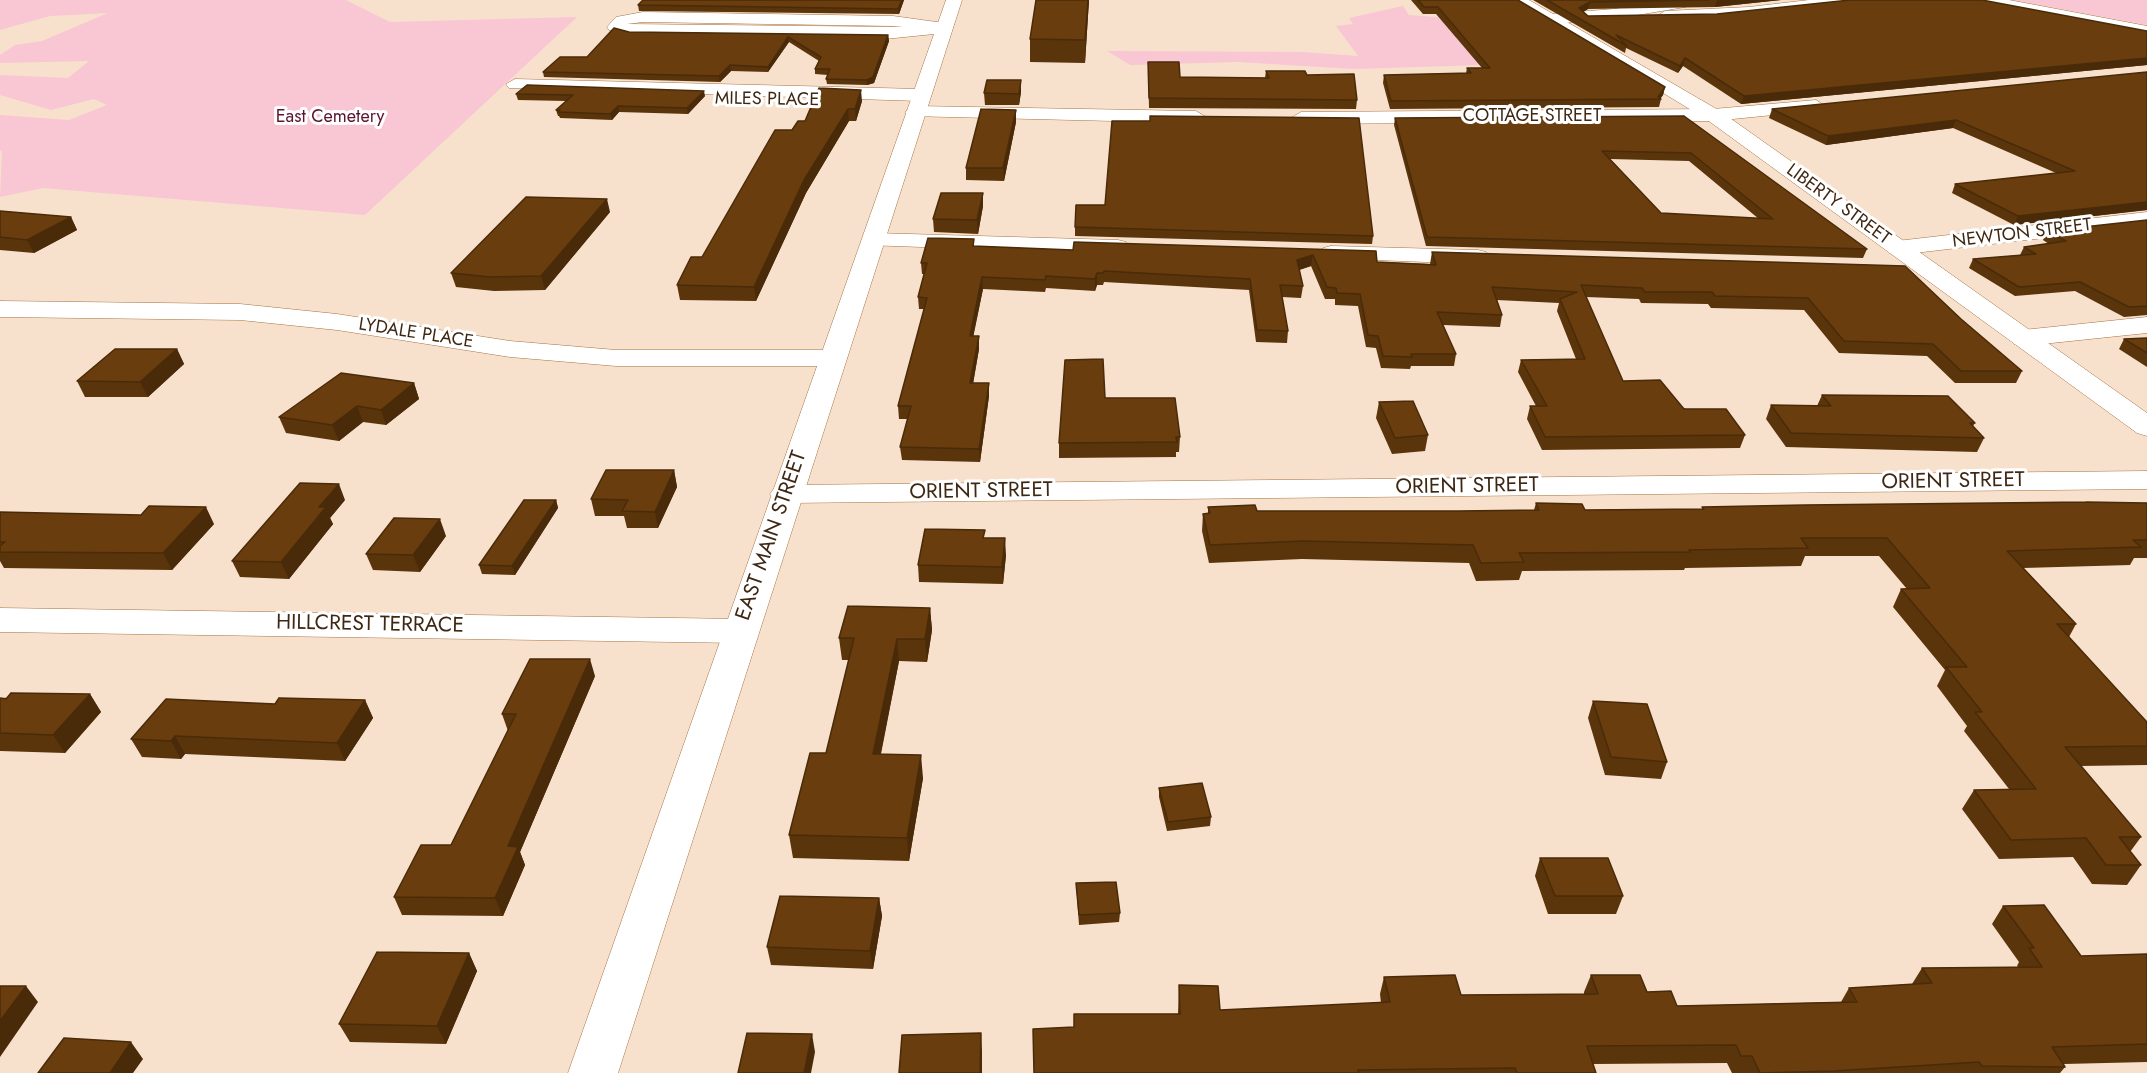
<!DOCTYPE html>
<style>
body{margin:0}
canvas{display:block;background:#f7e0cc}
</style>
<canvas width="2147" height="1073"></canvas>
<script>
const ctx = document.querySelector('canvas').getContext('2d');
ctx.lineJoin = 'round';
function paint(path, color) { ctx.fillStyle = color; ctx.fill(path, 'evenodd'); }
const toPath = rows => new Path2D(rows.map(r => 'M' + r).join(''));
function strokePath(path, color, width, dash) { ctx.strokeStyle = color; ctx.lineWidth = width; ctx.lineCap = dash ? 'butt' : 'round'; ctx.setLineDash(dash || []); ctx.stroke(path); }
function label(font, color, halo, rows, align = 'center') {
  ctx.font = font + ' Jost,sans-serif'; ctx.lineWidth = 6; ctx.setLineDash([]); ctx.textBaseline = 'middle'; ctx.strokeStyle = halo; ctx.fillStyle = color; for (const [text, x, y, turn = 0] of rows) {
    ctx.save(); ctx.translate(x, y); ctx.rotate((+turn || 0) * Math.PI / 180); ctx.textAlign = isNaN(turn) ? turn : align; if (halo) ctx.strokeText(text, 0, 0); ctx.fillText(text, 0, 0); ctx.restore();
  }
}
paint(toPath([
 [0,0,346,0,390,22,577,17,365,215,43,188,0,197,2,152,0,150,0,115,69,120,107,105,94,99,51,110,0,95,0,75,68,78,89,61,0,63,0,55,15,45,42,41,108,13,50,16,0,30],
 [2013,0,2147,0,2147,25],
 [1403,6,1409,15,1474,20,1517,64,1354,69,1238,62,1130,65,1107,51,1302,52,1358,56,1336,26,1353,24,1349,18]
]), '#f8c7d3');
const minor = toPath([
 [1669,0,1693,2,1685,7,1614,19,1550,24,1542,19,1550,14,1614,9,1669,0],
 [1809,0,1855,0,1847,5,1749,17,1665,21,1657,16,1665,11,1749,7,1809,0],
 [1977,0,2009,0,2147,26,2147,36,1985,5,1977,0],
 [643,12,893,16,944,23,952,28,944,33,885,39,630,35,609,30,607,27,616,17,643,12],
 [643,22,893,26,903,27,627,24,643,22],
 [515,79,920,89,929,95,920,101,509,88,506,84,515,79],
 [1816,100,1825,106,1823,110,1713,121,1301,124,1291,118,1301,112,1713,109,1816,100],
 [915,106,1196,111,1206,117,1196,123,908,116,905,112,915,106],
 [2147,212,2147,226,1897,255,1889,253,1885,248,1889,243,1897,241,2147,212],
 [874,233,1118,240,1126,242,1130,247,1126,252,1118,254,866,245,862,240,866,235,874,233],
 [1331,246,1478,250,1486,252,1490,257,1486,262,1478,264,1323,258,1319,253,1323,248,1331,246],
 [0,301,240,304,337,314,510,341,616,350,833,350,843,352,847,358,843,364,833,366,616,366,510,357,337,330,240,320,0,317,0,301],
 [2147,317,2147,333,2023,346,2014,344,2010,338,2014,332,2023,330,2147,317],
 [2147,471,2147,489,786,503,775,501,770,494,775,487,786,485,2147,471],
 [0,608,741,619,754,623,759,631,754,639,741,643,0,632,0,608]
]);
const major = toPath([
 [946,0,962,0,618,1073,568,1073,946,0],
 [1510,0,1529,0,1720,111,2147,413,2147,436,2137,433,1706,119,1510,0]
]);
strokePath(minor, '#a77443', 1);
strokePath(major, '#a77443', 1);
paint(minor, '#fff');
paint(major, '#fff');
paint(toPath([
 [643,0,904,0,899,14,639,11,638,5],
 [1036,0,1089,0,1085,63,1030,62,1030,39],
 [1411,0,1518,0,1665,87,1663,95,1660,99,1661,99,1659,107,1390,109,1383,83,1384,75,1466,73,1467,68,1482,68,1436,14,1423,14],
 [1533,0,1781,0,1715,7,1588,9,1583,12,1588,16,2147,31,2147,65,1741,104,1683,66,1678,73,1626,48,1625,53],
 [629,32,888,35,889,41,874,83,867,85,827,84,826,79,828,75,815,74,815,69,819,61,789,42,768,72,731,71,720,82,544,77,543,72,587,57],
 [1148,62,1180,77,1265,78,1266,71,1307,75,1357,100,1356,109,1149,108],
 [2147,72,2147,210,2014,225,1952,193,1955,184,2056,173,1953,128,1826,145,1769,118,1772,109],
 [1021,92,1019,105,985,105,984,93],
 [516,94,705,96,688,114,619,112,612,120,560,118,559,116,558,116,556,110,566,101,518,100],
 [862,101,856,121,849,121,806,193,756,301,680,300,677,285,702,257,805,121],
 [1016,110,1016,122,1004,181,966,180,966,168],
 [1684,116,1867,249,1863,258,1426,246,1394,125,1395,118],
 [1610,159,1689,161,1759,219,1661,213],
 [1150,121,1373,236,1372,244,1075,236,1075,227,1105,205],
 [983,206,978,234,934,232,933,219],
 [0,211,71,217,77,230,34,253,0,250],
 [610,212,545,290,494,291,456,287,451,273],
 [2147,220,2147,315,2124,317,2075,291,2015,296,1969,268,1973,259,2020,255,2024,247,2049,244,2043,240,2047,231],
 [974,239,974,246,1073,250,1376,251,1377,262,1430,264,1432,252,1905,266,1961,319,2022,371,2016,383,1955,383,1927,356,1839,353,1804,310,1711,308,1708,304,1641,303,1639,299,1586,297,1623,381,1745,435,1740,448,1542,450,1527,419,1530,406,1536,406,1518,372,1521,360,1576,359,1557,311,1559,303,1497,300,1502,315,1500,327,1443,325,1456,354,1454,366,1411,366,1410,369,1381,368,1376,348,1366,347,1358,306,1335,305,1335,299,1325,299,1311,266,1299,270,1303,286,1301,298,1282,297,1288,331,1287,343,1256,342,1249,290,1104,282,1103,285,1097,285,1095,291,1046,288,1045,292,983,289,973,336,979,349,973,383,989,383,989,396,980,462,902,460,900,447,908,419,899,419,898,406,924,309,919,309,918,297,924,274,922,274,921,263],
 [2147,338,2147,367,2119,349,2124,339],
 [177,349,184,364,148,397,85,397,77,381],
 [414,383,419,399,386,425,363,422,339,441,286,433,279,417],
 [1822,395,1975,423,1973,426,1984,438,1977,452,1786,447,1766,419,1771,405,1817,406],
 [1105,398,1180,437,1179,452,1176,452,1176,457,1059,458,1059,443],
 [1379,402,1428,435,1425,451,1392,454,1376,418],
 [674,470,677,487,658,528,627,528,624,516,595,516,591,499],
 [345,500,330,518,333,524,289,579,240,577,232,561],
 [556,500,558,508,515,575,482,574,479,565],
 [1536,503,1585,510,1702,509,1702,507,2147,503,2147,558,2134,558,2130,565,2023,568,2076,624,2069,637,2147,722,2147,765,2080,766,2141,837,2130,852,2141,865,2127,885,2092,884,2073,857,1999,859,1962,809,1974,790,2009,789,1964,731,1967,726,1937,686,1945,670,1893,607,1901,589,1907,589,1879,556,1805,556,1801,566,1685,568,1684,570,1522,571,1519,580,1476,581,1469,563,1302,559,1209,563,1202,531,1203,514,1208,513,1208,507,1257,511,1459,511,1534,510],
 [0,512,214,524,172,570,4,568,0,561],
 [446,536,420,572,373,570,366,554],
 [985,538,1006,555,1003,584,919,582,918,565],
 [930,608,932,630,927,662,899,661,881,754,923,778,909,861,793,858,789,835,826,753,849,660,842,660,839,638],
 [595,676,520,852,525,865,503,916,402,915,394,897,451,845,508,731,502,714],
 [90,694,101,712,65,753,0,751,0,698],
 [365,700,373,718,345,761,185,754,181,759,142,757,131,739,275,704],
 [1593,701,1667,762,1661,779,1605,775,1588,718],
 [1159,788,1211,817,1210,826,1167,831,1159,797],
 [1540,858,1623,896,1616,914,1548,914,1535,876],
 [1076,883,1120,913,1119,922,1079,925],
 [879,898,882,916,873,969,771,965,767,947],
 [2003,906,2081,956,2147,954,2147,1062,2064,1064,2065,1067,2060,1073,1732,1073,1727,1063,1593,1064,1596,1073,1034,1073,1074,1027,1178,1014,1179,985,1220,1010,1381,1003,1380,994,1384,977,1461,995,1584,994,1584,992,1591,975,1647,992,1677,1006,1841,1002,1849,988,1912,984,1922,968,2018,967,2017,966,2019,962,1992,924],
 [469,953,477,971,446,1044,350,1042,339,1024]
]), '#5a340b');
paint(toPath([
 [902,0,904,0,899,14,898,9],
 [1088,0,1089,0,1085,63,1085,40],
 [1717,0,1781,0,1715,7],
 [1590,2,1588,9,1578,15,1579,8],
 [888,35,889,41,874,83,867,85,867,80],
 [788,37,789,42,768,72,768,67],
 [1685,58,1683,66,1678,73,1680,66],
 [2147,58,2147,65,1741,104,1744,96],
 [730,65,731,71,720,82,719,76],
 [1021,80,1021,92,1019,105,1019,94],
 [1665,87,1663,95,1660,99,1658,97],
 [861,90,862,101,856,121,855,109],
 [704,91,705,96,688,114,687,108],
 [618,106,619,112,612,120,610,114],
 [848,109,849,121,806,193,756,301,754,287,804,180],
 [1016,110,1016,122,1004,181,1003,168],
 [1956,120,1953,128,1826,145,1828,136],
 [983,193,983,206,978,234,977,220],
 [607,199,610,212,545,290,541,276],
 [2147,202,2147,210,2014,225,2018,216],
 [71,217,77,230,34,253,27,240],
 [1313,255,1311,266,1296,271,1297,260],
 [1097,273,1097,285,1095,291,1095,279],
 [982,277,983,289,971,348,970,336],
 [979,336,979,349,971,396,970,383],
 [177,349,184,364,148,397,140,382],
 [414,383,419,399,386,425,381,410],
 [989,383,989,396,980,462,979,449],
 [357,406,363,422,339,441,332,425],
 [674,470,677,487,658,528,655,512],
 [339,484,345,500,330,518,333,524,289,579,281,562,319,507],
 [556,500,558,508,515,575,512,566],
 [206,507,214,524,172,570,163,553],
 [440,519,446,536,420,572,413,555],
 [1005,538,1006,555,1003,584,1002,567],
 [930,608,932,630,927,662,925,639],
 [897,639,899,661,876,777,873,754],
 [590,659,595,676,520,852,525,865,503,916,495,898,508,846],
 [90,694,101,712,65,753,53,735],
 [365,700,373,718,345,761,337,743],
 [175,736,185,754,181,759,171,741],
 [921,755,923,778,909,861,907,838],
 [879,898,882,916,873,969,870,951],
 [469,953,477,971,446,1044,437,1026],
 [26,986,38,1002,0,1057,0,1021],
 [981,1033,982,1051,982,1073,980,1073],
 [812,1034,815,1052,811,1073,804,1073],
 [131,1042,143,1059,133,1073,110,1073]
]), '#4a2b09');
const building = toPath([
 [643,0,902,0,898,9,638,5,643,0],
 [1036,0,1088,0,1085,40,1030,39,1036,0],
 [1418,0,1518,0,1665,87,1658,97,1661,99,1391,101,1384,75,1471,73,1467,68,1490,68,1438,7,1424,7,1418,0],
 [1547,0,1709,0,1590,2,1579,8,1588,16,1717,14,1850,0,1982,0,2147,31,2147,58,1744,96,1685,58,1680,66,1616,35,1627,46,1547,0],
 [614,28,629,32,888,35,873,77,867,80,826,79,830,69,815,69,821,57,788,37,768,67,730,65,719,76,543,72,560,57,587,57,614,28],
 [1148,62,1179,62,1180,77,1269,78,1266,71,1305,71,1307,75,1354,74,1357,100,1149,98,1148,62],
 [2147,72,2147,202,2018,216,1955,184,2075,171,1956,120,1828,136,1772,109,2147,72],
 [987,80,1021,80,1019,94,984,93,987,80],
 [527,85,704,91,687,108,618,106,610,114,558,112,560,110,556,110,573,95,516,94,527,85],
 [819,88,861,90,855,109,848,109,804,180,754,287,677,285,691,257,702,257,775,130,792,130,798,121,805,121,819,88],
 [981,109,1016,110,1003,168,966,168,981,109],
 [1150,116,1359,118,1373,236,1075,227,1076,205,1105,205,1112,121,1150,121,1150,116],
 [1684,116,1867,249,1427,237,1395,118,1684,116],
 [1602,151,1691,153,1773,219,1661,213,1602,151],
 [941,193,983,193,977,220,933,219,941,193],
 [526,197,607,199,541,276,490,277,451,273,526,197],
 [0,211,71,217,27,240,0,237,0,211],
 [2147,220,2147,306,2129,307,2080,282,2019,287,1973,259,2036,254,2024,247,2066,241,2047,231,2147,220],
 [928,238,974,239,973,246,1073,250,1074,242,1376,251,1377,262,1436,265,1432,252,1905,266,1961,319,2022,371,1961,371,1933,344,1844,341,1808,298,1715,296,1712,292,1645,292,1642,288,1581,285,1623,381,1660,380,1684,409,1726,409,1745,435,1545,437,1530,406,1547,406,1521,360,1585,359,1560,299,1577,292,1492,287,1502,315,1437,312,1456,354,1411,354,1412,357,1383,356,1378,336,1368,335,1360,294,1337,293,1336,288,1327,287,1313,255,1297,260,1303,286,1280,285,1288,331,1257,330,1250,279,1104,271,1103,273,1097,273,1095,279,1046,276,1045,280,982,277,970,336,979,336,970,383,989,383,979,449,900,447,911,406,898,406,927,298,918,297,927,263,921,263,928,238],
 [2147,338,2147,353,2124,339,2147,338],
 [115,349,177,349,140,382,77,381,115,349],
 [1103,359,1105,398,1175,398,1180,437,1176,437,1177,442,1059,443,1065,360,1103,359],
 [341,373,414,383,381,410,357,406,332,425,279,417,341,373],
 [1822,395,1948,396,1975,423,1970,423,1984,438,1791,433,1771,405,1831,406,1822,395],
 [1413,401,1428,435,1395,438,1379,402,1413,401],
 [606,470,674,470,655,512,622,511,628,500,591,499,606,470],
 [300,483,339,484,319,507,326,507,281,562,232,561,300,483],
 [524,500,556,500,512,566,479,565,524,500],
 [2086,502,2147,503,2147,540,2133,540,2141,547,2007,551,2076,624,2057,624,2147,722,2147,746,2065,747,2141,837,2119,837,2141,865,2106,865,2086,838,2011,840,1974,790,2036,789,1975,712,1982,712,1946,667,1967,667,1901,589,1930,588,1887,538,1801,538,1808,548,1689,550,1690,552,1519,553,1524,562,1481,563,1473,545,1304,541,1210,545,1203,514,1210,513,1208,507,1255,505,1257,511,1459,511,1539,510,1536,503,1582,504,1585,510,1704,509,1702,507,1804,505,2086,502],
 [149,506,206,507,163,553,0,552,0,546,5,542,0,542,0,512,141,515,149,506],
 [394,518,440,519,413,555,366,554,394,518],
 [925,529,985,530,983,538,1005,538,1002,567,918,565,925,529],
 [848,606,930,608,925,639,897,639,873,754,921,755,907,838,789,835,810,753,826,753,854,638,839,638,848,606],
 [530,659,590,659,508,846,518,847,495,898,394,897,421,845,451,845,516,714,502,714,530,659],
 [11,693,90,694,53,735,0,733,0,698,6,699,11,693],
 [279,698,365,700,337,743,175,736,171,741,131,739,166,699,275,704,279,698],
 [1593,701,1647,704,1667,762,1611,757,1593,701],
 [1202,783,1211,817,1168,822,1159,788,1202,783],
 [1540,858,1608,858,1623,896,1555,896,1540,858],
 [1116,882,1120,913,1079,915,1076,883,1116,882],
 [780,896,879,898,870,951,767,947,780,896],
 [2044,905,2081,956,2147,954,2147,1044,2052,1047,2065,1067,1982,1066,1979,1062,1834,1071,1760,1073,1752,1056,1741,1056,1736,1045,1587,1046,1596,1073,1517,1073,1515,1068,1358,1070,1358,1073,1034,1073,1033,1029,1074,1027,1074,1014,1180,1014,1179,985,1218,986,1220,1010,1390,1002,1384,977,1455,975,1461,995,1598,994,1591,975,1640,975,1647,992,1671,991,1677,1006,1857,1002,1849,988,1932,983,1922,968,2042,967,2029,948,2034,948,2003,906,2044,905],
 [377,952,469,953,437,1026,339,1024,377,952],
 [0,986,26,986,0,1021,0,986],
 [747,1033,812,1034,804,1073,738,1073,747,1033],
 [981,1033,980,1073,899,1073,902,1035,981,1033],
 [64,1038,131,1042,110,1073,38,1073,64,1038]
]);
paint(building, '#693d0d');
strokePath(building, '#4a2b09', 1.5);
label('18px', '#3e2814', '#fff', [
 ["MILES PLACE",767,100,1],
 ["COTTAGE STREET",1532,117],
 ["LIBERTY STREET",1838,205,36],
 ["NEWTON STREET",2022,234,-7],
 ["LYDALE PLACE",416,334,9]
]);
label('18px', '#5b152f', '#fff', [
 ["East Cemetery",330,118]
]);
label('21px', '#3e2814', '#fff', [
 ["ORIENT STREET",1953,482,-1],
 ["ORIENT STREET",1467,487,-1],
 ["ORIENT STREET",981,492,-1],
 ["EAST MAIN STREET",772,536,-71],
 ["HILLCREST TERRACE",370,625,1]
]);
</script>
